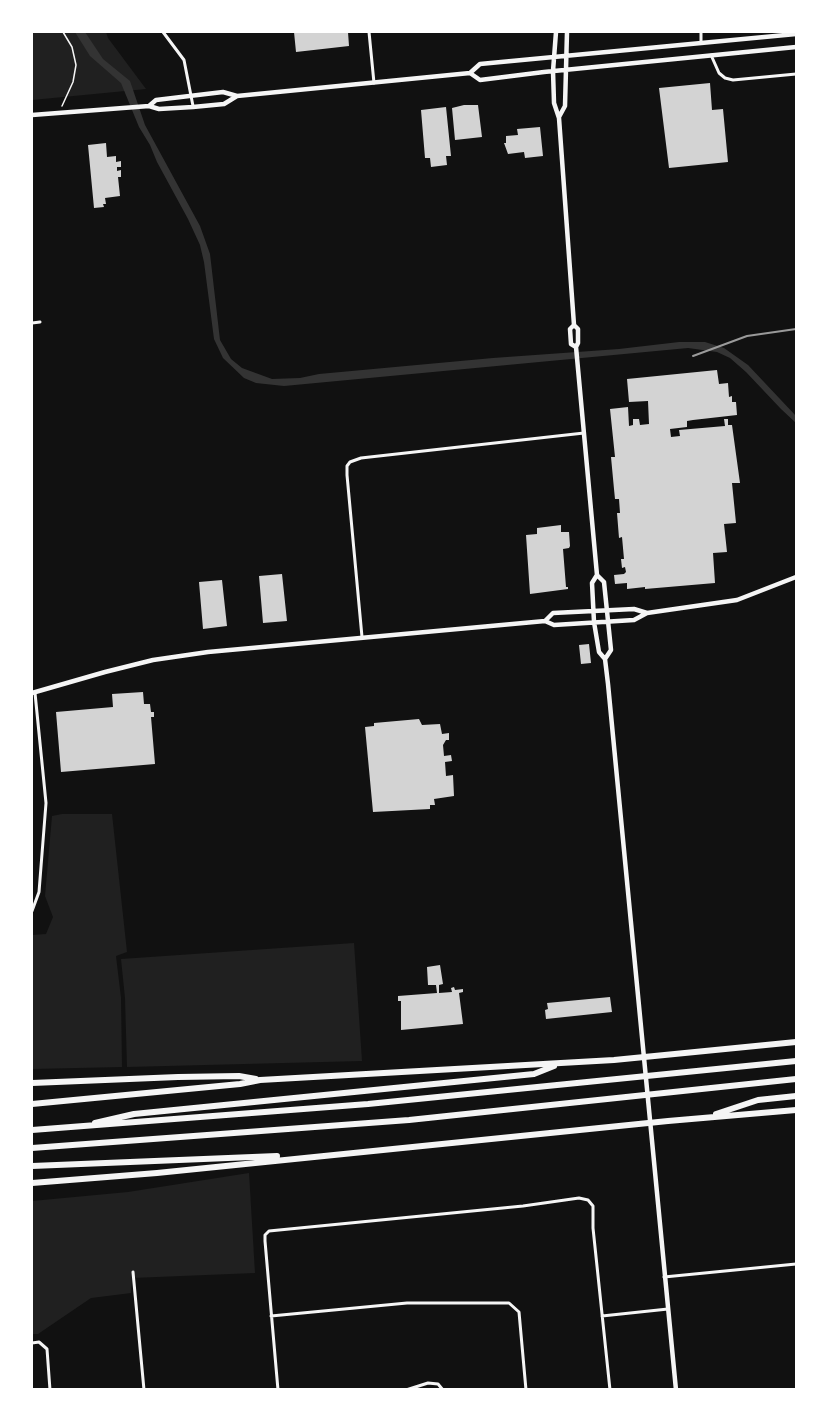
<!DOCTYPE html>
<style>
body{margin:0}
#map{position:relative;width:828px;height:1421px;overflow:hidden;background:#111;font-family:"Varela Round",sans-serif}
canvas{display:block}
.frame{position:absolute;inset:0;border:33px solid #fff;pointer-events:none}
</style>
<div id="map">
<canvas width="828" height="1421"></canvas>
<div class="frame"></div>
</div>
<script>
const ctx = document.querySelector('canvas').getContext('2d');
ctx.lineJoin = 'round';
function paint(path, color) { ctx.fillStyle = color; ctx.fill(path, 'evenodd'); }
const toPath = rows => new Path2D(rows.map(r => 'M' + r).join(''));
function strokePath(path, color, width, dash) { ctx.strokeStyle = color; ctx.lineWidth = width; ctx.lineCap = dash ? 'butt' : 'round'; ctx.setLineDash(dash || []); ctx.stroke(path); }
paint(toPath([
 [32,32,106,32,108,38,146,89,32,100],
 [62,814,112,814,127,952,116,956,121,998,122,1067,32,1069,32,935,46,934,53,917,45,896,52,816],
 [354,943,362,1061,127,1067,125,998,121,959],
 [249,1173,255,1273,132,1278,131,1293,91,1298,38,1334,32,1334,32,1201,128,1192]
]), '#202020');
paint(toPath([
 [75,32,85,32,103,59,130,81,145,125,200,226,210,254,220,340,231,359,242,368,272,379,300,378,319,374,493,358,619,349,679,342,705,342,724,348,748,365,796,416,796,423,781,409,746,372,730,358,717,352,688,348,284,386,256,383,244,378,223,358,214,339,204,262,200,245,188,219,157,162,150,145,139,127,121,83,90,56]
]), '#333');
paint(toPath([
 [294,32,348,32,349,46,296,52],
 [710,83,712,110,723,109,728,162,669,168,659,88],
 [464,105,478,105,482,137,455,140,452,108],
 [446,107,451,156,446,156,447,165,431,167,430,158,425,158,421,110],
 [540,127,543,156,525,158,524,152,508,154,504,143,506,143,506,136,518,135,517,129],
 [106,143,107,157,116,156,116,162,121,161,121,167,117,167,117,171,121,170,121,177,118,177,120,196,105,198,106,204,103,204,104,207,94,208,88,145],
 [717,370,719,384,728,383,729,397,732,396,732,402,736,402,737,415,693,420,687,421,687,427,670,429,671,437,680,436,679,430,725,426,724,419,728,419,728,425,732,425,740,483,732,483,736,523,724,524,727,552,713,553,715,583,645,589,645,587,627,589,627,583,615,584,614,575,624,574,626,572,625,567,622,568,621,559,624,559,622,537,619,538,617,513,620,513,619,499,615,499,614,489,611,457,615,457,610,409,628,407,629,426,633,425,633,419,639,419,640,425,649,424,648,401,629,402,627,379],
 [561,525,561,532,569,532,570,546,569,548,563,549,566,587,568,587,568,589,530,594,526,535,537,534,537,528],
 [282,574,287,621,263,623,259,576],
 [222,580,227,626,203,629,199,582],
 [589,644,591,663,581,664,579,645],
 [143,692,144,704,150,704,151,712,154,712,154,717,151,717,155,764,61,772,56,712,113,707,112,694],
 [419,719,422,725,440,724,442,734,449,733,449,740,446,740,443,745,444,756,451,755,452,761,445,762,446,776,453,775,454,796,434,799,435,805,430,805,430,809,373,812,365,727,374,726,374,723],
 [440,965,443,984,439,985,439,993,452,992,451,988,454,987,455,990,463,989,463,992,459,993,463,1024,401,1030,401,1001,398,1001,398,996,437,993,436,985,428,985,427,967],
 [610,997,612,1012,546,1019,545,1010,548,1009,547,1003]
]), '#d3d3d3');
strokePath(toPath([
 [62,106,73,82,76,65,72,47,63,32]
]), '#f5f5f5', 1.5);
strokePath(toPath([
 [163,32,184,60,193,106],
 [369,32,374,83],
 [701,42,701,32],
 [711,55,719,73,725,78,733,80,796,74],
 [32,323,40,322],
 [362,637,347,475,347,466,350,462,361,458,584,433],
 [32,911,39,892,46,803,35,693],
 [133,1272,144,1390],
 [664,1277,796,1264],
 [271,1316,407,1303,509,1303,519,1312,526,1390],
 [602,1316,668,1309],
 [32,1343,39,1342,47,1349,50,1390],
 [278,1390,265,1241,265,1235,269,1231,523,1206,579,1198,588,1200,593,1206,593,1228,610,1390],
 [367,1390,376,1390],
 [406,1390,428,1383,438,1384,443,1390]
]), '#f5f5f5', 3);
strokePath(toPath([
 [556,32,553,71,554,103,559,118,574,325,570,329,571,344,576,347],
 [470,73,480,80,544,72,796,47],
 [149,106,156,100,181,97,223,92,237,96,470,73,480,64,796,34],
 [32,115,149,106,159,109,193,107,224,104,237,96],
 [559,117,565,106,567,32],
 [574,325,578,329,578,343,576,347,597,575,604,582,611,650,605,659],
 [597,575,592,583,594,622,599,652,605,659,608,684,676,1390],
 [545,621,553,613,634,609,647,613],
 [32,693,105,672,153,660,208,652,545,621,554,625,634,620,647,613,737,600,796,577]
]), '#f5f5f5', 4.5);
strokePath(toPath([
 [32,1083,178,1077,239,1076,256,1079],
 [32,1104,240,1084,260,1080,614,1060,796,1042],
 [716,1114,758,1100,796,1096],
 [95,1123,134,1114,534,1074,554,1066],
 [32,1130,368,1104,796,1061],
 [32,1148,409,1120,796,1079],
 [32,1166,277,1156],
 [32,1183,157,1173,668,1121,796,1110]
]), '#f5f5f5', 6);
strokePath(toPath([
 [693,356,747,336,796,329]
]), '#9a9a9a', 2);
</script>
